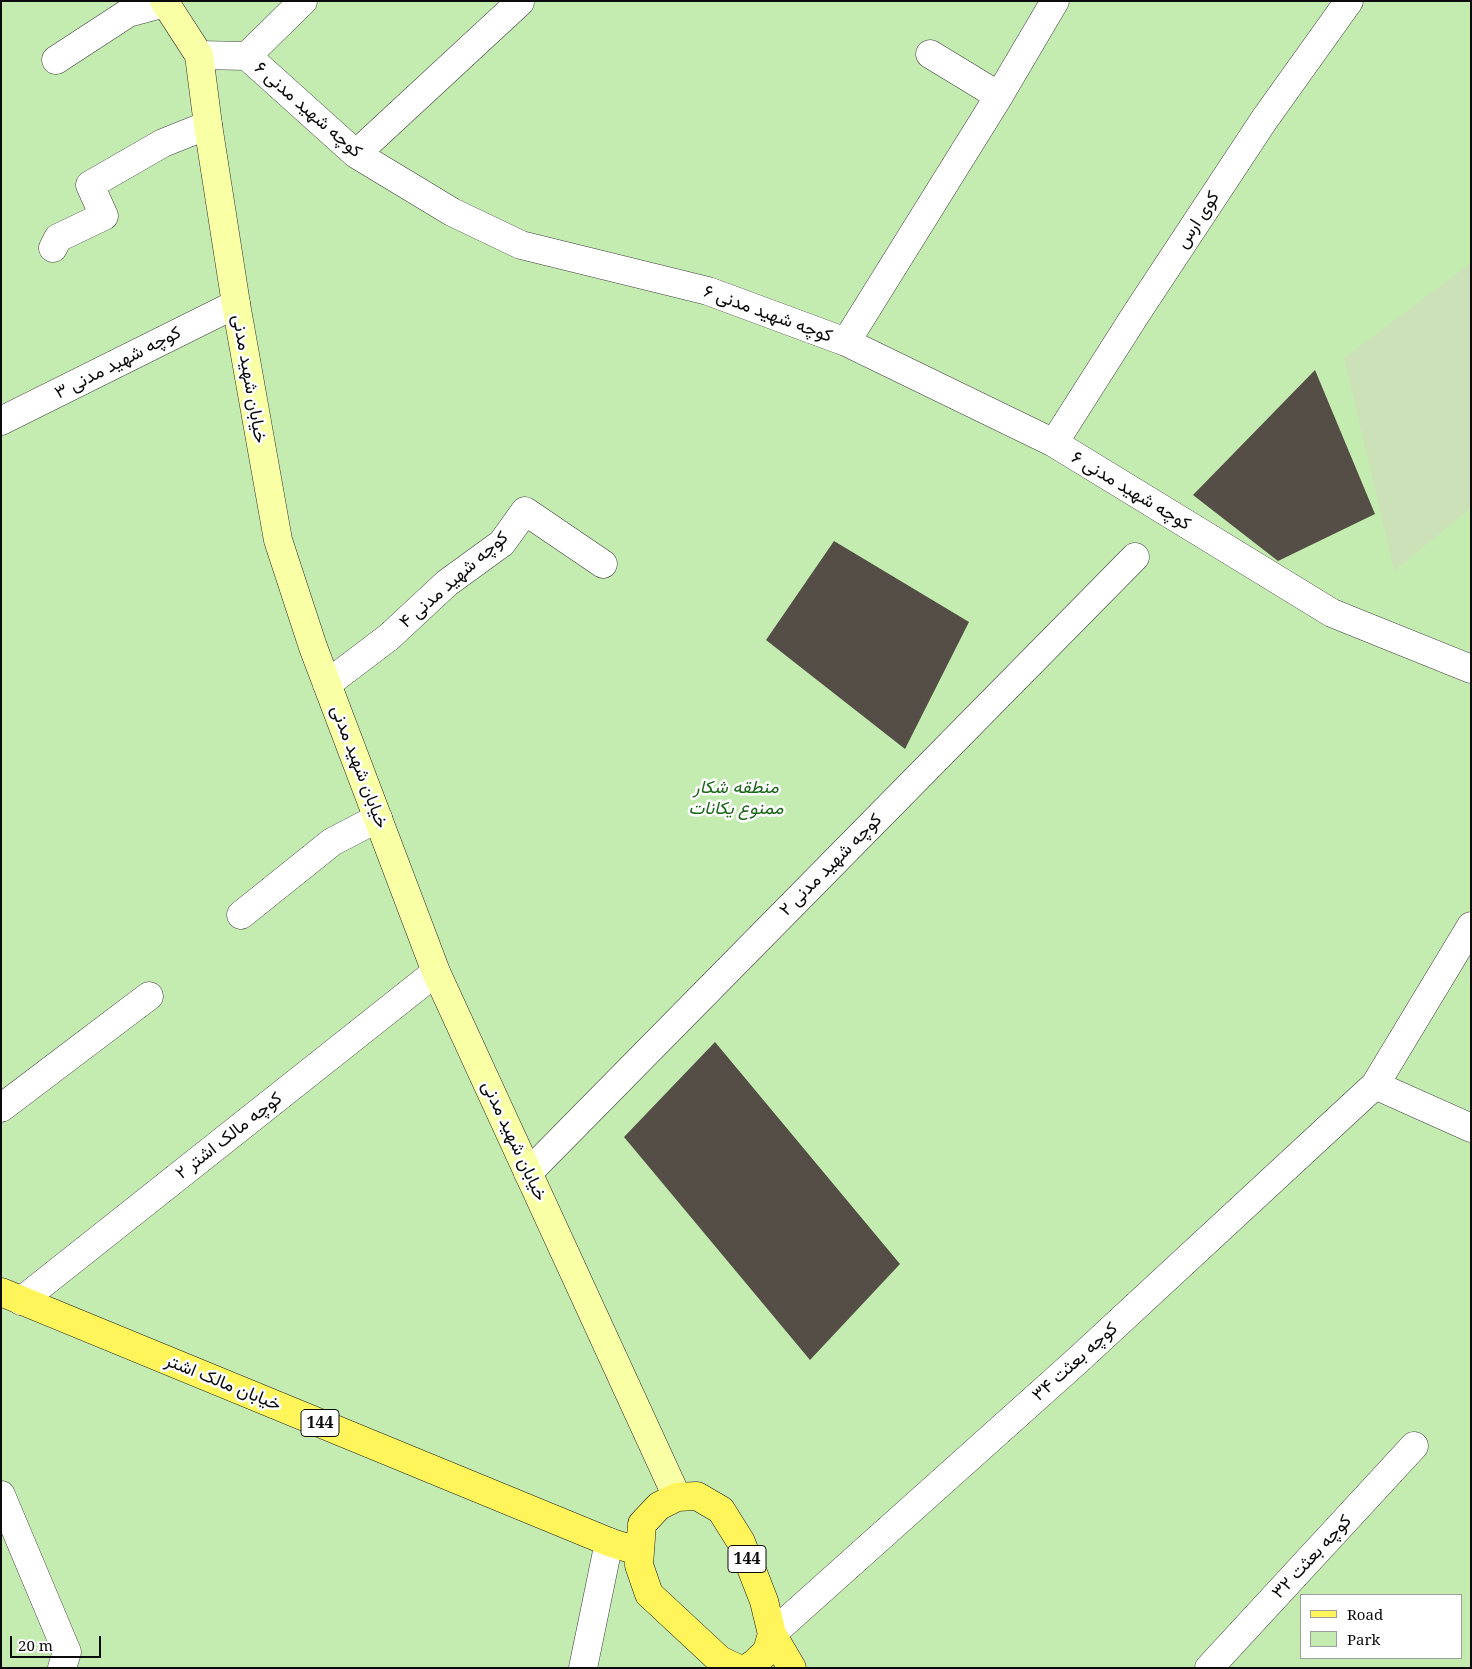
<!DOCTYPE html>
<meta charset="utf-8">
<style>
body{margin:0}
#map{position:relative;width:1472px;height:1669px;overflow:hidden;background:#ffffe9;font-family:"Noto Serif",serif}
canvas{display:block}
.frame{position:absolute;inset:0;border:2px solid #0b0b0b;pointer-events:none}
.legend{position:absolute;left:1300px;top:1594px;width:162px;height:65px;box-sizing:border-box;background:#fff;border:1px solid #9d9d9d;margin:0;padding:6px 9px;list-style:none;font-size:15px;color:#0b0b0b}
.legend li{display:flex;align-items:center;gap:10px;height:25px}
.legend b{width:25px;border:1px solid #9d9d9d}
.scale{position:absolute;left:10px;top:1636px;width:91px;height:22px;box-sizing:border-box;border:2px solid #0b0b0b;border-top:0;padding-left:6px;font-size:15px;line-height:18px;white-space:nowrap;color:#0b0b0b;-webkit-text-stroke:4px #fff;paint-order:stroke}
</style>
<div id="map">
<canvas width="1472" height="1669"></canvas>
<div class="frame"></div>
<ul class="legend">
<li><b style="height:6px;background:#fff459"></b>Road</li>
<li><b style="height:14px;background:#c4ecb0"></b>Park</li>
</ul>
<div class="scale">20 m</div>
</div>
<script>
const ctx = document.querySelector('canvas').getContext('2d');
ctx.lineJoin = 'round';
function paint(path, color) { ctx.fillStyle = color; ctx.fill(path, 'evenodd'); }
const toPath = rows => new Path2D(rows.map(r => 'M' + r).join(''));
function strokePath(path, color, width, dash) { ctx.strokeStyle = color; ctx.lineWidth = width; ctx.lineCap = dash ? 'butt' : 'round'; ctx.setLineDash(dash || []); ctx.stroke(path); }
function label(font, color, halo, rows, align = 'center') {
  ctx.font = font + ' "Noto Serif",Vazirmatn,serif'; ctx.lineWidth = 5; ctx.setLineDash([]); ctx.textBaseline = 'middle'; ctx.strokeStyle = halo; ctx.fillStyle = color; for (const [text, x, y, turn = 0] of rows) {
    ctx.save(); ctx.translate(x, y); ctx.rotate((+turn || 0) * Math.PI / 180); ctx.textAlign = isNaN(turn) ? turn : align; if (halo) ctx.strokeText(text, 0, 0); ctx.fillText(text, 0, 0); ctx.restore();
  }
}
paint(toPath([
 [1,1,1471,1,1471,1668,1,1668],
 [1301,1595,1461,1595,1461,1658,1301,1658]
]), '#c4ecb0');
paint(toPath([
 [1471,263,1471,508,1394,571,1344,358]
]), '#cde1b9');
paint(toPath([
 [1315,370,1375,514,1278,561,1193,495],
 [834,541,969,622,905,749,766,640],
 [715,1042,900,1264,810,1360,624,1137]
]), '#544e47');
const street = toPath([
 [930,54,999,96],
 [199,55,247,56,356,154,452,212,521,245,708,291,846,342,1054,443,1332,613,1471,669],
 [247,56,303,1],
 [56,60,128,13,165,3],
 [356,154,520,2],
 [53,248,58,238,104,216,90,185,163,143,208,125],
 [846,342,999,96,1055,1],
 [1,421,236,304],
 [1054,443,1136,314,1264,120,1349,1],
 [327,684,389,637,447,583,502,543,525,511,603,564],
 [241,915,332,842,378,818],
 [1375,1085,1471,1128],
 [1,1108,149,996],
 [528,1173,1135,557],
 [21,1301,436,972],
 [1,1495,67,1652,62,1668],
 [772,1634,1078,1360,1375,1085,1471,926],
 [583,1668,609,1542],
 [1209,1668,1414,1446]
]);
const secondary = toPath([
 [164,1,199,55,208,125,236,304,278,540,313,647,436,972,677,1497]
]);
const primary = toPath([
 [1,1292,609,1542,640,1552],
 [772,1634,792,1668],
 [737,1668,720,1660,649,1594,639,1565,642,1524,659,1506,677,1497,697,1496,721,1510,741,1542,764,1601,772,1634,767,1651,755,1663,747,1668]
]);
strokePath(street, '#3e3e3e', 29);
strokePath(secondary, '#2d2d2d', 29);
strokePath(primary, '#1c1c1c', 29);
strokePath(street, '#fff', 28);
strokePath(secondary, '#f9ffa4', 28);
strokePath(primary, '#fff459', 28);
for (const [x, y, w] of [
 [320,1423,38],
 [747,1559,38]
]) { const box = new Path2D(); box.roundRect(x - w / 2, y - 13.5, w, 27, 4); ctx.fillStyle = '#fff'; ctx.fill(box); strokePath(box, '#0b0b0b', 1); }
label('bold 16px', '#0b0b0b', null, [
 ["144",320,1423],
 ["144",747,1559]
]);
label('18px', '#0b0b0b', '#fff', [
 ["کوچه شهید مدنی ۶",308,110,41],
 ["کوی ارس",1198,220,-57],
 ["کوچه شهید مدنی ۶",768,314,20],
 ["کوچه شهید مدنی ۳",118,363,-27],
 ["خیابان شهید مدنی",249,379,80],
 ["کوچه شهید مدنی ۶",1131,491,31],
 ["کوچه شهید مدنی ۴",454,580,-41],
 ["خیابان شهید مدنی",359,767,69],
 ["کوچه شهید مدنی ۲",831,865,-45],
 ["کوچه مالک اشتر ۲",229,1136,-38],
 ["خیابان شهید مدنی",514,1141,65],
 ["کوچه بعثت ۳۴",1075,1362,-42],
 ["خیابان مالک اشتر",223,1383,22],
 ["کوچه بعثت ۳۲",1312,1557,-47]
]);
label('italic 18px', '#1a6618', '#fff', [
 ["منطقه شکار",736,788],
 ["ممنوع یکانات",736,809]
]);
</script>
